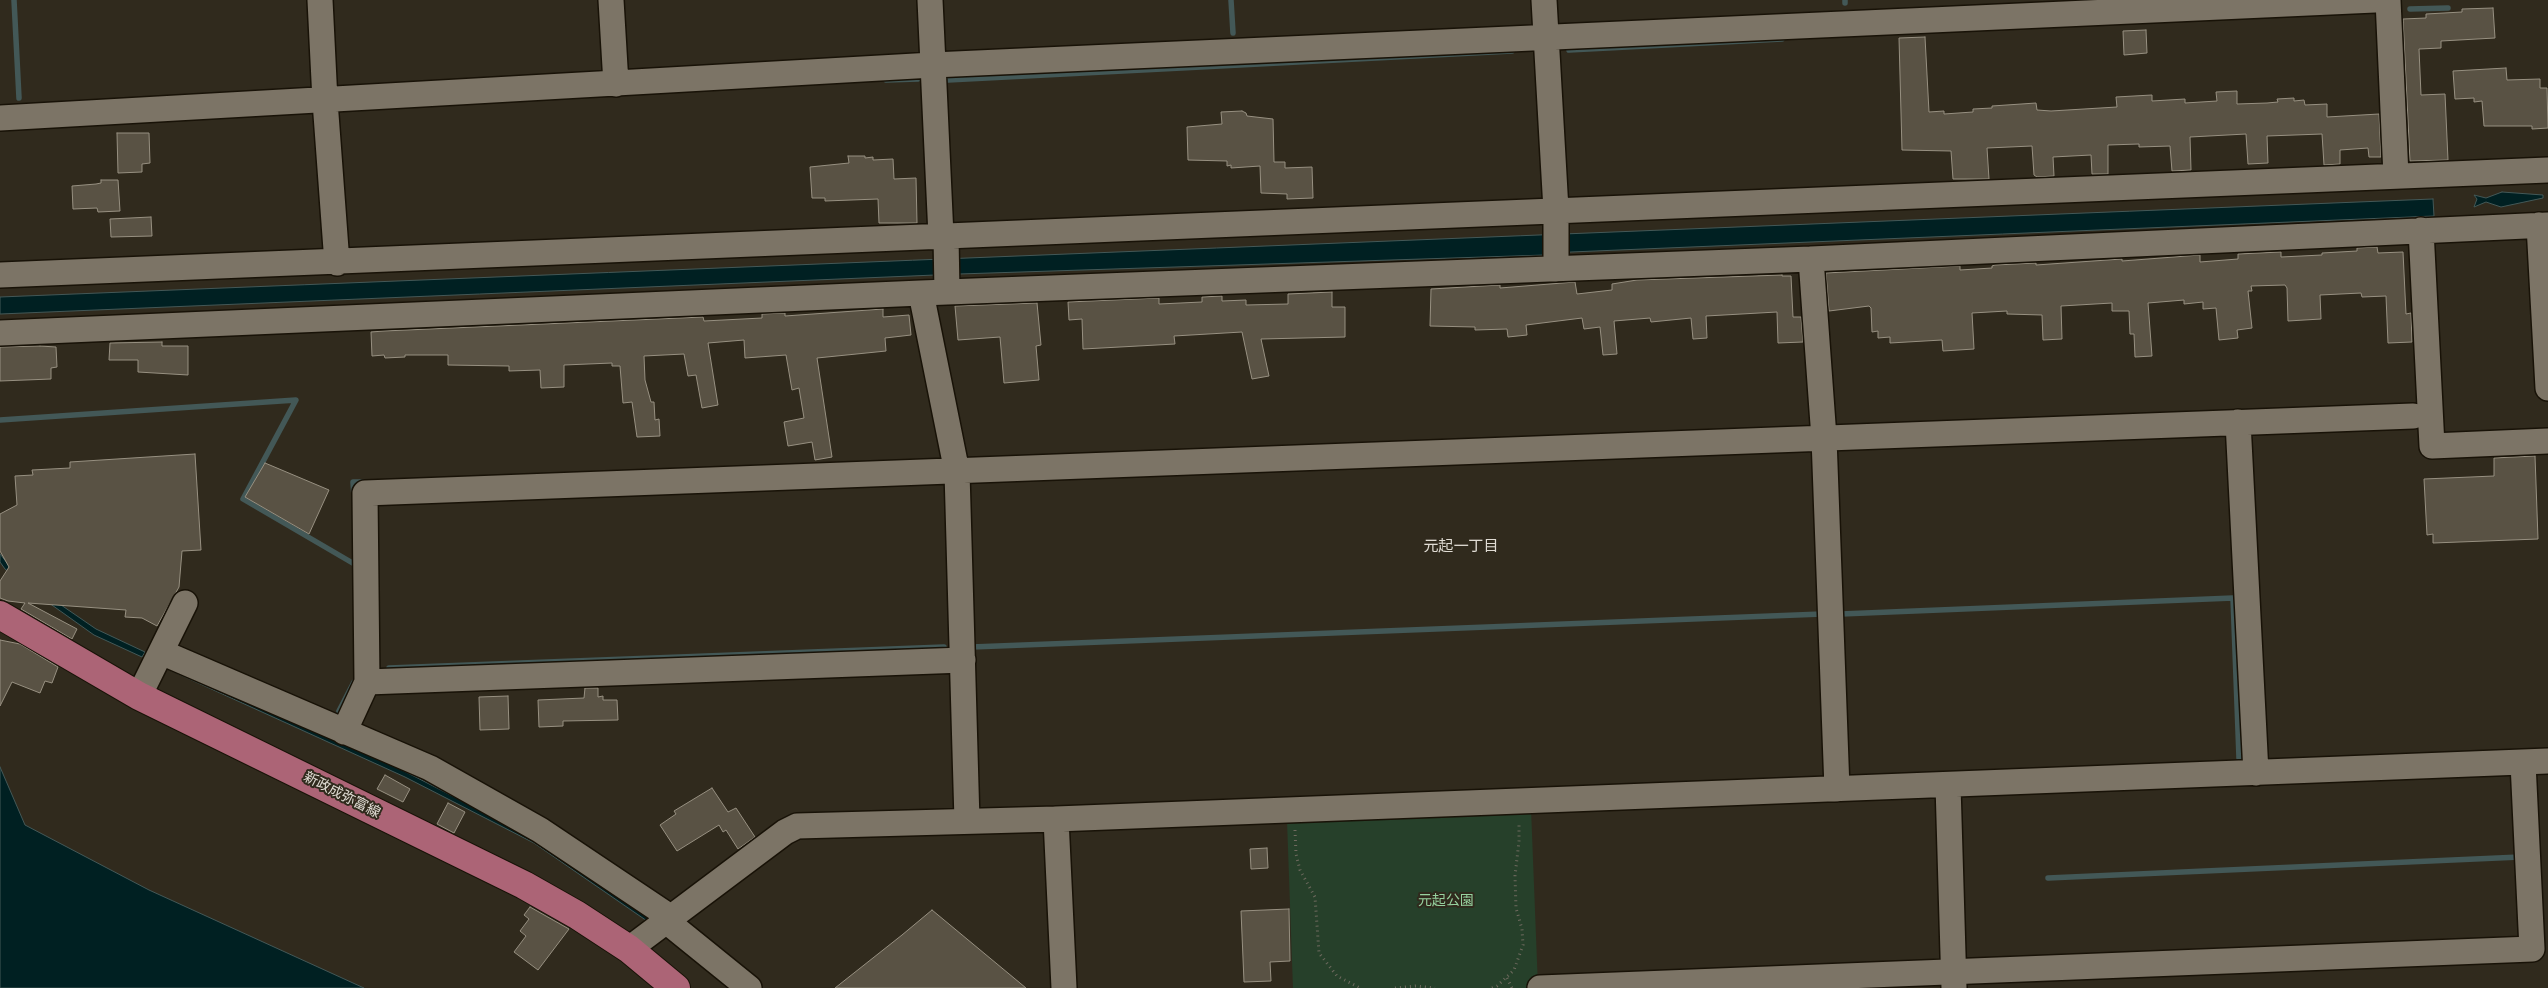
<!DOCTYPE html>
<meta charset="utf-8">
<style>
body{margin:0}
canvas{display:block;background:#302a1d}
</style>
<canvas width="2548" height="988"></canvas>
<script>
const ctx = document.querySelector('canvas').getContext('2d');
ctx.lineJoin = 'round';
function paint(path, color) { ctx.fillStyle = color; ctx.fill(path, 'evenodd'); }
const toPath = rows => new Path2D(rows.map(r => 'M' + r).join(''));
function strokePath(path, color, width, dash) { ctx.strokeStyle = color; ctx.lineWidth = width; ctx.lineCap = dash ? 'butt' : 'round'; ctx.setLineDash(dash || []); ctx.stroke(path); }
function label(font, color, halo, rows, align = 'center') {
  ctx.font = font + ' Quicksand,"Noto Sans JP",sans-serif'; ctx.lineWidth = 4; ctx.setLineDash([]); ctx.textBaseline = 'middle'; ctx.strokeStyle = halo; ctx.fillStyle = color; for (const [text, x, y, turn = 0] of rows) {
    ctx.save(); ctx.translate(x, y); ctx.rotate((+turn || 0) * Math.PI / 180); ctx.textAlign = isNaN(turn) ? turn : align; if (halo) ctx.strokeText(text, 0, 0); ctx.fillText(text, 0, 0); ctx.restore();
  }
}
paint(toPath([
 [1531,809,1538,988,1293,988,1287,820]
]), '#26402a');
const water = toPath([
 [2502,192,2543,195,2543,198,2501,207,2486,202,2474,207,2477,199,2474,195,2486,198,2502,192],
 [2433,199,2434,216,1571,252,1545,255,959,274,0,314,0,297,2433,199],
 [0,554,16,574,96,629,145,652,142,657,94,635,28,588,5,569,0,562,0,554],
 [166,662,404,771,534,838,652,916,647,921,534,843,405,777,163,667,166,662],
 [0,767,25,825,149,890,364,988,0,988,0,767]
]);
paint(water, '#002022');
strokePath(water, '#435857', 1);
strokePath(toPath([
 [14,0,19,98],
 [1231,0,1233,33],
 [1845,0,1845,3],
 [2410,9,2448,8],
 [1569,50,1782,39],
 [886,80,918,79],
 [948,80,1512,51],
 [0,420,296,400,243,499,356,565],
 [354,497,353,482,365,482],
 [1841,610,1841,614,2233,598,2239,758],
 [972,647,1822,614],
 [389,668,944,647],
 [339,711,354,682],
 [2048,878,2520,857]
]), '#435857', 5.5);
const building = toPath([
 [2493,8,2495,38,2441,41,2441,48,2419,49,2421,95,2445,94,2448,160,2410,161,2403,19,2426,18,2426,14,2462,12,2462,9,2493,8],
 [2146,30,2147,53,2124,55,2123,31,2146,30],
 [1925,37,1929,112,1944,111,1944,114,1973,112,1973,109,1992,108,1992,106,2036,103,2037,110,2051,111,2117,107,2116,97,2152,95,2152,101,2185,99,2185,103,2217,101,2216,92,2237,91,2237,104,2267,103,2278,102,2277,99,2294,98,2294,101,2304,100,2305,105,2327,104,2327,117,2379,114,2381,157,2369,157,2368,148,2340,150,2340,164,2324,165,2322,134,2267,136,2268,163,2248,164,2246,134,2190,137,2191,170,2172,171,2170,146,2139,147,2139,144,2108,145,2108,174,2092,174,2091,155,2053,157,2054,176,2037,177,2034,175,2032,146,1987,148,1989,179,1953,179,1951,151,1902,150,1899,38,1925,37],
 [2506,68,2507,80,2540,79,2540,88,2547,88,2548,128,2532,129,2532,126,2484,126,2482,101,2474,102,2474,98,2455,99,2453,71,2506,68],
 [1242,111,1246,113,1247,116,1273,119,1274,162,1285,162,1285,168,1312,167,1313,198,1287,199,1287,194,1261,193,1260,166,1231,168,1231,165,1227,166,1227,161,1188,160,1187,127,1222,124,1221,112,1242,111],
 [117,133,149,133,150,163,142,164,142,172,118,173,117,133],
 [848,156,865,156,865,158,873,157,873,160,893,159,894,179,916,178,917,223,879,223,878,199,825,201,825,198,812,198,810,167,849,163,848,156],
 [101,180,118,180,120,211,98,212,97,208,73,209,72,186,96,184,101,183,101,180],
 [151,217,152,236,111,237,110,219,151,217],
 [2377,247,2378,253,2403,252,2406,314,2411,313,2412,342,2388,343,2386,296,2362,297,2361,293,2320,295,2321,319,2288,321,2287,288,2285,285,2251,286,2252,291,2248,291,2252,328,2237,330,2238,338,2219,340,2216,308,2203,309,2203,302,2184,304,2184,300,2148,303,2152,356,2135,357,2134,334,2130,334,2129,311,2112,311,2112,303,2061,306,2062,339,2043,340,2042,315,2007,314,2007,311,1972,313,1974,349,1943,351,1942,340,1890,343,1890,337,1878,338,1878,331,1872,332,1871,308,1869,306,1829,311,1826,273,1960,266,1960,270,1992,268,1992,266,1995,265,2036,263,2036,265,2122,259,2122,261,2200,255,2200,262,2238,259,2238,254,2281,252,2281,257,2322,255,2322,253,2357,251,2357,248,2377,247],
 [1782,275,1782,276,1791,276,1793,317,1801,317,1803,342,1778,343,1777,312,1706,316,1707,338,1693,339,1691,318,1651,322,1650,318,1614,321,1617,354,1603,355,1600,327,1584,329,1582,318,1526,325,1527,335,1508,337,1507,329,1475,330,1475,327,1430,326,1431,289,1500,285,1500,288,1575,282,1577,294,1612,290,1612,284,1637,280,1782,275],
 [1332,292,1332,307,1345,307,1345,337,1261,339,1269,376,1252,379,1242,332,1174,336,1175,344,1083,349,1082,319,1069,320,1068,302,1159,298,1159,304,1202,302,1202,297,1222,296,1222,301,1246,300,1246,305,1288,304,1288,294,1332,292],
 [1037,303,1041,345,1036,346,1039,380,1004,383,1000,337,958,340,955,306,1037,303],
 [883,309,883,317,909,315,911,335,885,338,886,351,817,358,832,457,815,460,812,442,788,446,784,422,804,418,799,388,792,390,786,355,745,358,744,340,708,343,718,405,702,408,696,375,688,376,684,354,644,356,645,380,651,402,654,402,655,420,659,419,660,436,637,437,632,402,623,403,620,366,612,366,612,363,564,365,564,387,541,388,540,370,509,371,509,366,448,365,448,355,405,355,405,357,385,358,384,355,372,356,371,332,384,331,703,317,704,321,762,318,762,314,785,313,785,316,883,309],
 [162,342,162,346,188,346,188,375,138,372,138,360,109,360,110,343,162,342],
 [40,346,56,347,57,367,51,368,51,379,0,381,0,347,40,346],
 [195,454,201,550,182,551,179,587,157,626,142,618,125,617,126,610,28,603,77,629,72,639,21,609,25,603,8,601,0,598,0,581,9,567,0,551,0,514,17,505,15,476,33,475,32,470,70,468,70,462,195,454],
 [2535,456,2538,539,2433,543,2433,534,2427,535,2424,479,2494,476,2494,458,2535,456],
 [265,463,329,490,309,534,245,497,265,463],
 [0,640,20,644,58,667,52,683,45,681,40,693,12,682,0,706,0,640],
 [585,688,598,688,598,697,603,696,603,700,617,700,618,720,563,721,563,726,539,727,538,700,584,698,585,688],
 [508,696,509,729,480,730,479,697,508,696],
 [385,775,410,789,403,802,377,789,385,775],
 [712,788,728,812,736,808,755,837,738,849,726,830,723,832,719,825,677,851,660,825,676,814,674,811,712,788],
 [448,803,465,812,454,833,437,824,448,803],
 [1267,848,1268,868,1251,869,1250,849,1267,848],
 [530,907,569,929,538,970,514,952,526,936,520,931,529,919,524,915,530,907],
 [1289,909,1290,961,1270,962,1271,981,1244,982,1241,911,1289,909],
 [932,910,1026,988,835,988,902,935,932,910]
]);
paint(building, '#595244');
strokePath(building, '#979081', 1);
const minor = toPath([
 [320,0,325,101,337,263],
 [611,0,616,84],
 [930,0,941,236],
 [1544,0,1556,210,1556,269],
 [2388,0,2396,176],
 [0,118,933,65,2375,0],
 [2539,225,2548,388],
 [2421,230,2432,446,2548,441],
 [946,236,947,292],
 [1811,259,1824,438,1837,789],
 [0,275,2548,170],
 [921,293,957,472,967,821],
 [0,333,921,293,1811,259,2548,225],
 [2238,422,2256,773],
 [161,652,430,768,540,830,670,917],
 [367,682,963,660],
 [139,696,185,603],
 [344,732,367,682,365,493,2413,416],
 [1948,785,1954,988],
 [1056,819,1064,988],
 [665,920,749,988],
 [629,949,785,832,797,826,1056,819,2548,761],
 [1540,988,2532,949,2523,763]
]);
const major = toPath([
 [0,615,139,696,524,885,577,915,629,949,676,988]
]);
strokePath(minor, '#181207', 28);
strokePath(major, '#181207', 30);
strokePath(toPath([
 [1295,830,1296,854,1300,870,1315,897,1319,953,1337,976,1360,988],
 [1507,978,1512,988],
 [1395,988,1416,986,1435,988],
 [1492,988,1497,986,1514,970,1523,945,1522,929,1516,908,1515,876,1519,841,1519,823]
]), '#6f6a5f', 3, [1, 4]);
strokePath(minor, '#7c7466', 25);
strokePath(major, '#ac6476', 28);
label('14px', '#e0dcd4', '#302a1d', [
 ["新政成弥富線",342,795,27]
]);
label('14px', '#96d29f', '#302a1d', [
 ["元起公園",1446,901]
]);
label('15px', '#e0dcd4', '#302a1d', [
 ["元起一丁目",1461,546]
]);
</script>
